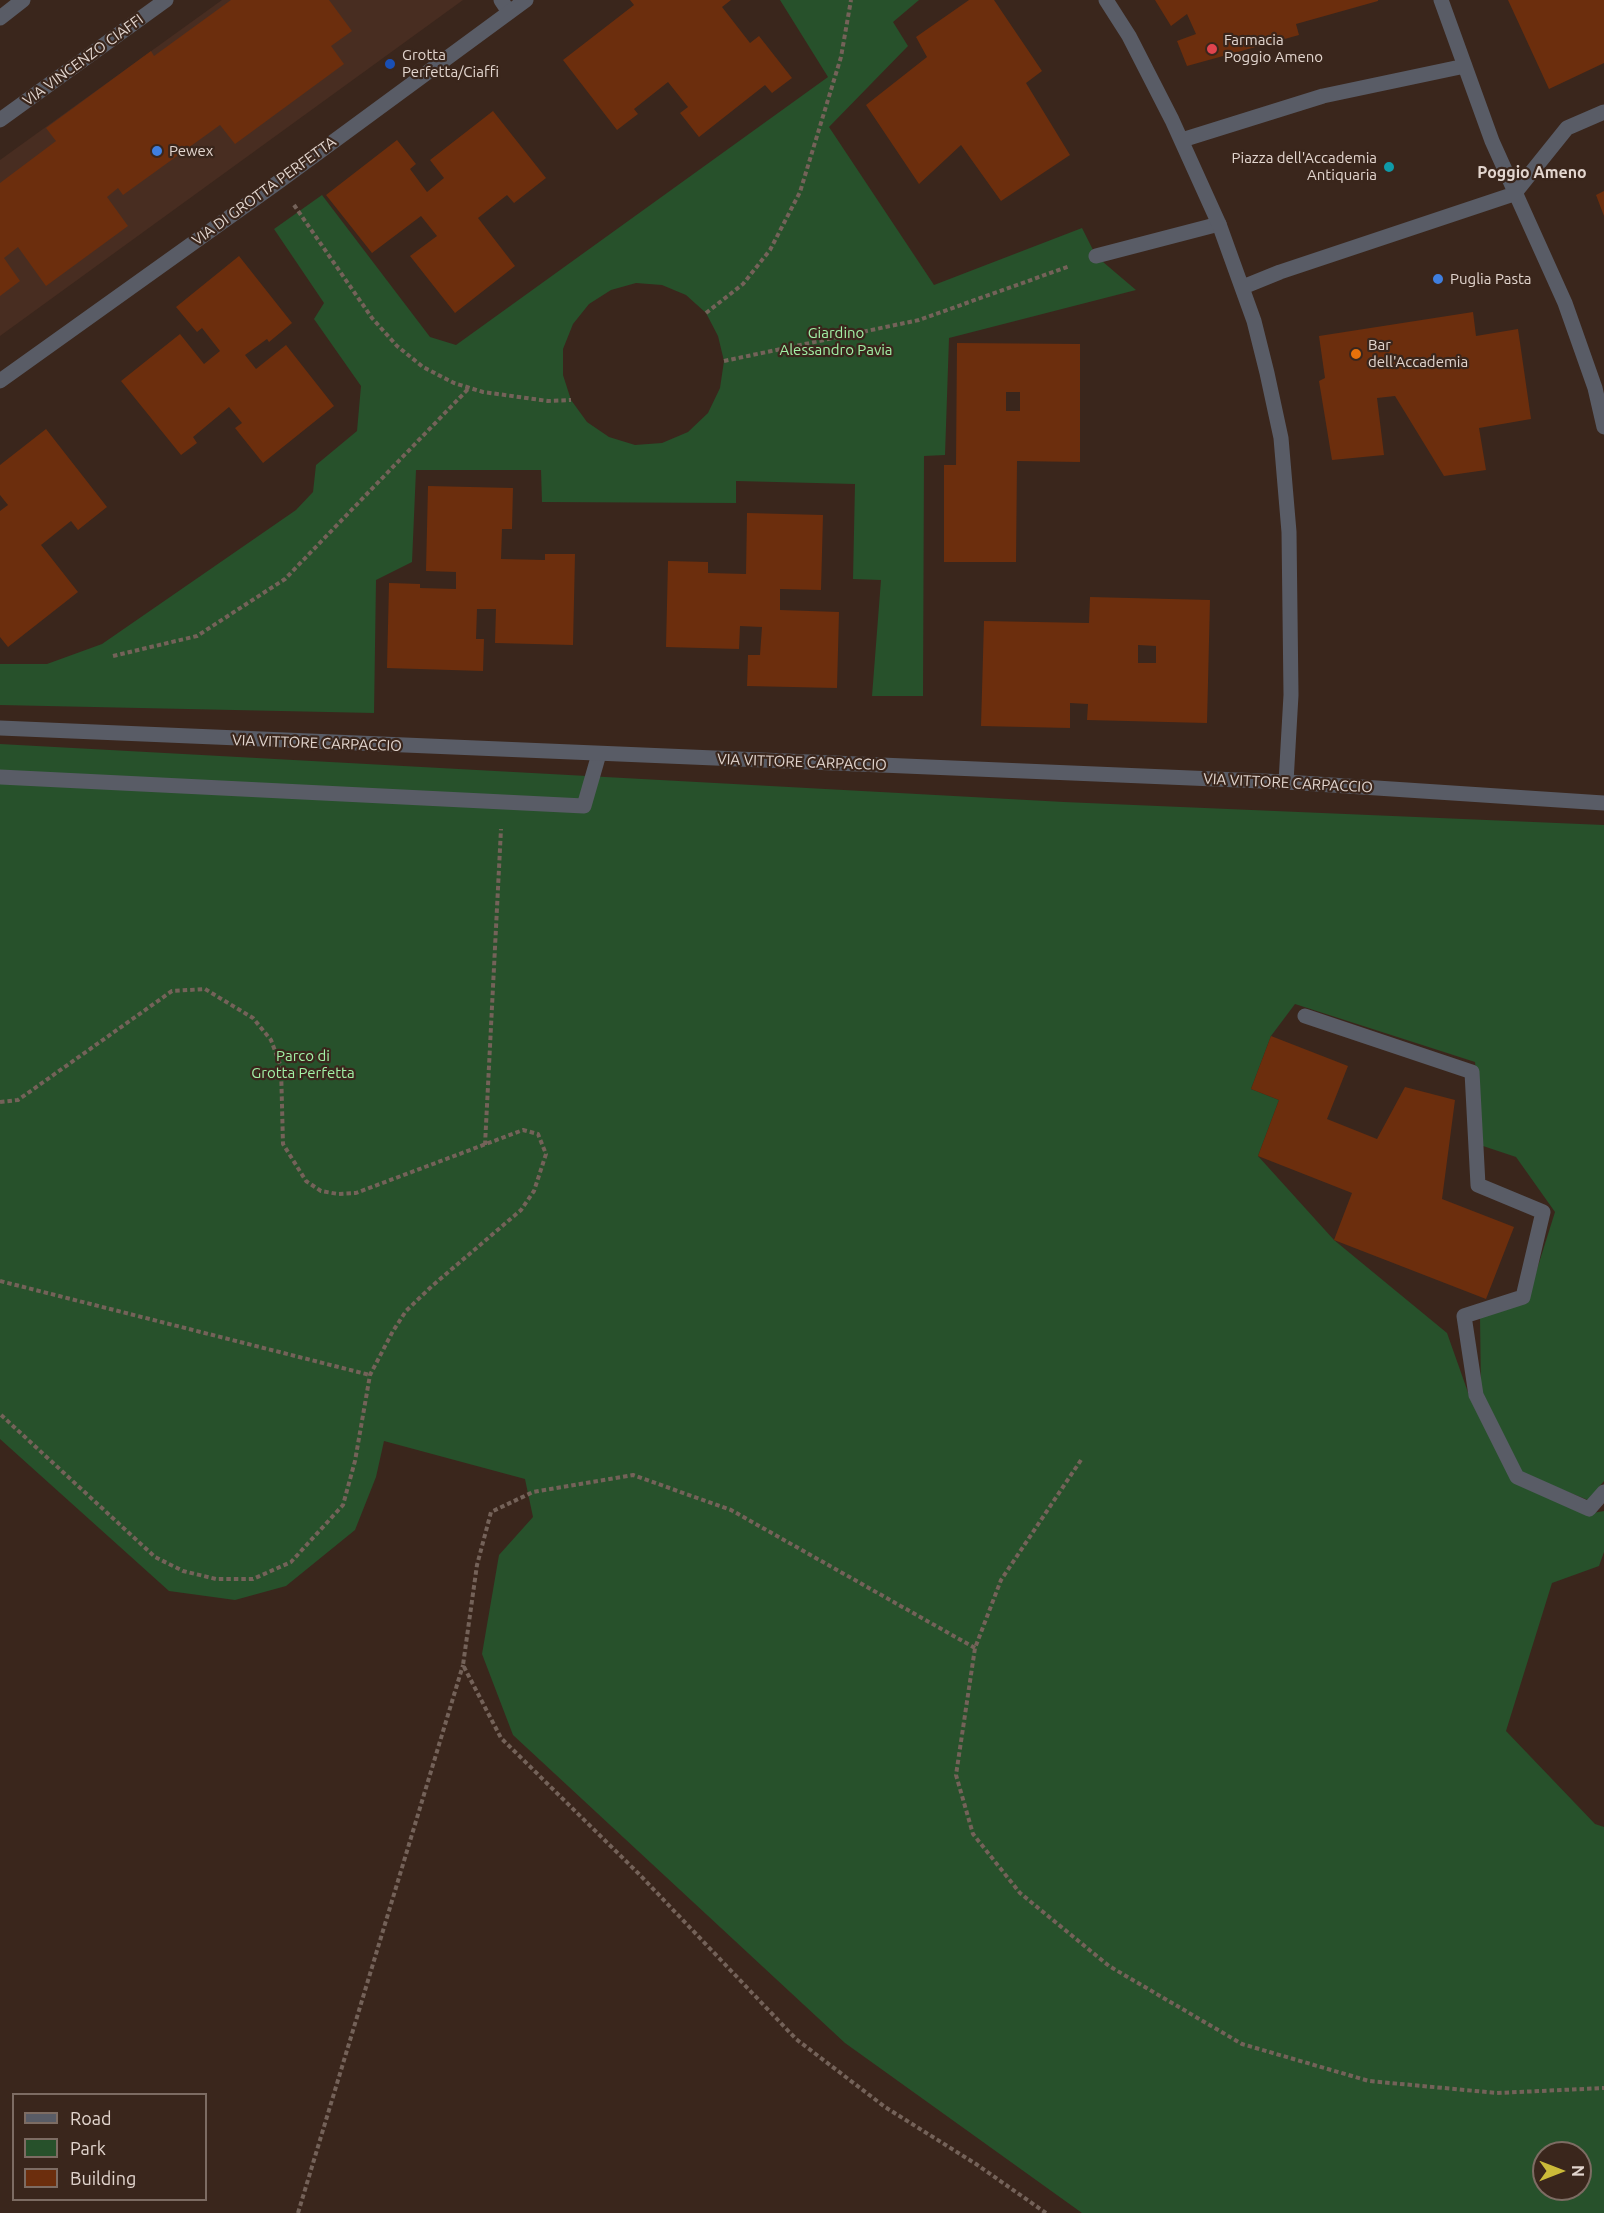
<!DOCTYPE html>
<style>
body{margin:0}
#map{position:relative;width:1604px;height:2213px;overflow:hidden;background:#3a261c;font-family:Ubuntu,sans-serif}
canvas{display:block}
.legend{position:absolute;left:12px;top:2093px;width:195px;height:108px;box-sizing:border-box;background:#3a261c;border:2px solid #7d6c63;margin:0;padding:8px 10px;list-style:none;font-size:18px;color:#e2d5ce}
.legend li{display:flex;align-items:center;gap:12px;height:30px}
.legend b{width:30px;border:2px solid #7d6c63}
.north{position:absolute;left:1532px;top:2141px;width:60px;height:60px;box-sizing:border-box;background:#3a261c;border:2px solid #7d6c63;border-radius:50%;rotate:90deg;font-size:16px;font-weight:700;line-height:24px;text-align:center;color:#e2d5ce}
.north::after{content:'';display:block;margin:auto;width:21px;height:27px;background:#cbba39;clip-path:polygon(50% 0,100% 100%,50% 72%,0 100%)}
</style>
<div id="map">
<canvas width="1604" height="2213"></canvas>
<ul class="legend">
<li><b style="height:8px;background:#595c66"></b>Road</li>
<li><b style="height:16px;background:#27512b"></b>Park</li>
<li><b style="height:16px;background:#6c2e0d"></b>Building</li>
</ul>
<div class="north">N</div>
</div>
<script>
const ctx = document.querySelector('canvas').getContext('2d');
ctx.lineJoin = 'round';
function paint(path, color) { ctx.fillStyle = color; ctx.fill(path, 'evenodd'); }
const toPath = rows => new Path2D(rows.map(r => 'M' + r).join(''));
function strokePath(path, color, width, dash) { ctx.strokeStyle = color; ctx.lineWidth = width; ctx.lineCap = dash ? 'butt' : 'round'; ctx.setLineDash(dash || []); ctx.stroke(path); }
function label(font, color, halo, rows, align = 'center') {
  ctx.font = font + ' Ubuntu,sans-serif'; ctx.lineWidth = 4.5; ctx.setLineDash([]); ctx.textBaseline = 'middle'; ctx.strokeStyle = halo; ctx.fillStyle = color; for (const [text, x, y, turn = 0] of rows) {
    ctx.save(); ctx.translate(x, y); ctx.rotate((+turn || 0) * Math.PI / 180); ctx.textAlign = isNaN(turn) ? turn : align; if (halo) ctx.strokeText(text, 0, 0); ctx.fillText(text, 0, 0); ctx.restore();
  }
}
paint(toPath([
 [222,0,463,0,0,336,0,160]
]), '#482d21');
paint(toPath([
 [780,0,919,0,893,22,908,46,829,127,934,285,1082,228,1096,256,1136,290,949,338,945,455,924,456,923,696,872,696,881,580,853,579,855,484,736,481,736,503,542,502,541,470,416,470,412,562,376,580,374,713,0,705,0,664,47,664,102,644,296,510,313,492,316,465,357,431,361,386,314,319,324,303,274,229,322,195,430,337,456,345,828,77],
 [636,283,662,285,686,295,706,313,718,336,724,361,720,388,708,413,688,432,662,443,635,445,609,437,587,422,571,400,563,375,563,349,573,324,589,304,611,290],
 [0,744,1064,802,1604,825,1604,1481,1588,1500,1521,1473,1481,1394,1480,1316,1527,1301,1555,1212,1516,1157,1483,1146,1475,1062,1295,1004,1271,1036,1251,1089,1279,1100,1258,1156,1334,1240,1447,1333,1470,1398,1512,1480,1587,1514,1604,1511,1604,1552,1599,1566,1552,1583,1506,1731,1595,1824,1604,1827,1604,2213,1082,2213,845,2043,513,1735,482,1654,499,1555,533,1517,525,1479,384,1441,376,1477,355,1530,286,1586,235,1600,169,1591,0,1439],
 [1544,2153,1580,2153,1580,2189,1544,2189]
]), '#27512b');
paint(toPath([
 [231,0,329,0,352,31,331,46,344,64,235,144,220,125,123,195,118,188,107,197,128,226,46,286,18,247,4,258,20,281,0,296,0,183,56,141,46,128,151,51,154,56],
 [630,0,731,0,722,7,750,43,759,36,792,78,772,93,765,85,699,137,680,113,688,107,668,82,634,109,638,114,617,130,563,60,634,5],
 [969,0,994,0,1042,71,1026,83,1070,155,1001,201,961,145,919,184,866,105,927,57,916,37],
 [1155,0,1378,0,1378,1,1296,24,1299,35,1187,66,1177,41,1196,34,1187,14,1171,26],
 [1508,0,1604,0,1604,63,1549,89],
 [493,111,546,178,514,203,507,195,478,218,515,266,455,313,410,256,437,236,421,216,372,253,326,195,397,140,416,164,410,169,427,192,444,178,430,160],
 [1604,191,1604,216,1596,195],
 [239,256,292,323,269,342,267,339,245,355,256,369,286,345,334,406,263,463,235,428,242,423,229,407,193,437,197,443,181,455,121,381,180,334,204,364,220,351,202,328,197,332,176,307],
 [1473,312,1476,336,1518,329,1531,419,1479,428,1486,470,1444,476,1395,396,1377,398,1384,455,1332,460,1319,381,1325,378,1319,336],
 [957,343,1080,344,1080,462,1017,461,1016,562,944,562,944,465,956,465],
 [1006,392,1020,392,1020,411,1006,411],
 [46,429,107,507,78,530,71,521,41,545,78,592,8,647,0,637,0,511,8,505,0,495,0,465],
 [428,486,513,488,512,529,502,529,501,559,545,560,545,554,575,554,573,645,495,643,496,609,477,609,476,639,484,639,483,671,387,668,389,583,420,584,420,588,456,589,456,572,426,571],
 [747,513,823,515,821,590,780,589,780,610,839,612,837,688,747,686,748,655,760,655,762,627,740,626,739,649,666,647,668,561,708,562,708,573,746,574],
 [1090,597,1210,600,1207,723,1087,720,1088,704,1070,703,1070,728,981,726,984,621,1089,623],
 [1138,645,1156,646,1156,663,1138,663],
 [1271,1036,1348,1066,1327,1119,1377,1139,1405,1087,1455,1100,1442,1199,1514,1227,1486,1299,1334,1240,1352,1193,1258,1156,1279,1100,1251,1089]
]), '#6c2e0d');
strokePath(toPath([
 [294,205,372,318,397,346,423,367,454,383,483,392,548,401,571,400],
 [706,313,743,284,770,250,800,192,841,57,851,0],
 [724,361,919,320,1070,266],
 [113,656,197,636,285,579,469,388],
 [0,1102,18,1100,172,991,205,989,253,1018,271,1040,281,1067,283,1144,306,1181,321,1191,338,1194,356,1193,523,1130,538,1134,546,1154,534,1191,521,1210,432,1286,406,1311,393,1331,370,1375,355,1461,343,1505,291,1562,253,1579,216,1579,183,1571,155,1557,0,1414],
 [485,1145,501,829],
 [0,1281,370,1375],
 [1081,1460,1001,1580,975,1648,956,1775,973,1834,1020,1893,1109,1966,1242,2044,1369,2081,1497,2093,1604,2088],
 [975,1648,731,1510,633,1475,533,1492,491,1512,477,1565,463,1665,501,1738,639,1874,796,2039,885,2107,976,2164,1046,2213],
 [298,2213,463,1665]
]), '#746259', 4, [4.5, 3]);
strokePath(toPath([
 [0,18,23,0],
 [1096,256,1219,224],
 [0,777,584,806,599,754]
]), '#595c66', 15);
strokePath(toPath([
 [501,0,509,12],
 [1106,0,1129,36,1172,120,1219,224,1254,321,1267,373,1281,438,1289,532,1291,695,1286,782],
 [1441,0,1492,141,1565,303,1595,388,1604,427],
 [0,120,166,0],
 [1182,140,1323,96,1465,66],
 [1514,194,1567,128,1604,112],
 [1243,287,1280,272,1514,194],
 [0,728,1286,782,1604,803],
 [1305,1016,1472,1072,1478,1185,1543,1212,1523,1297,1464,1316,1476,1395,1517,1477,1589,1509,1604,1492]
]), '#595c66', 15);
strokePath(toPath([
 [0,381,277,183,526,0]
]), '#595c66', 15);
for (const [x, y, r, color] of [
 [1212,49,6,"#e0444e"],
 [390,64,6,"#1a4fb4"],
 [157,151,6,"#3f7fe0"],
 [1389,167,6,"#0f9aa8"],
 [1438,279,6,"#3f7fe0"],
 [1356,354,6,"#e8710a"]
]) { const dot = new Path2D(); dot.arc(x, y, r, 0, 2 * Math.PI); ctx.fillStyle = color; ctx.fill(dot); strokePath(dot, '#3a261c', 2); }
label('15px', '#e2d5ce', '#3a261c', [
 ["Farmacia",1224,40],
 ["Poggio Ameno",1224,57],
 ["Grotta",402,55],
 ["Perfetta/Ciaffi",402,72],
 ["Pewex",169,151],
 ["Piazza dell'Accademia",1377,158,"right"],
 ["Antiquaria",1377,175,"right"],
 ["Puglia Pasta",1450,279],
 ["Bar",1368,345],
 ["dell'Accademia",1368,362]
], 'left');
label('15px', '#e2d5ce', '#3a261c', [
 ["VIA VINCENZO CIAFFI",83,60,-36],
 ["VIA DI GROTTA PERFETTA",264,191,-36],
 ["VIA VITTORE CARPACCIO",317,743,2],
 ["VIA VITTORE CARPACCIO",802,762,2],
 ["VIA VITTORE CARPACCIO",1288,783,3]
]);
label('15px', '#a2f1a6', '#3a261c', [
 ["Giardino",836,333],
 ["Alessandro Pavia",836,350],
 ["Parco di",303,1056],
 ["Grotta Perfetta",303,1073]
]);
label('bold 16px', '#e2d5ce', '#3a261c', [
 ["Poggio Ameno",1532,173]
]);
</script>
